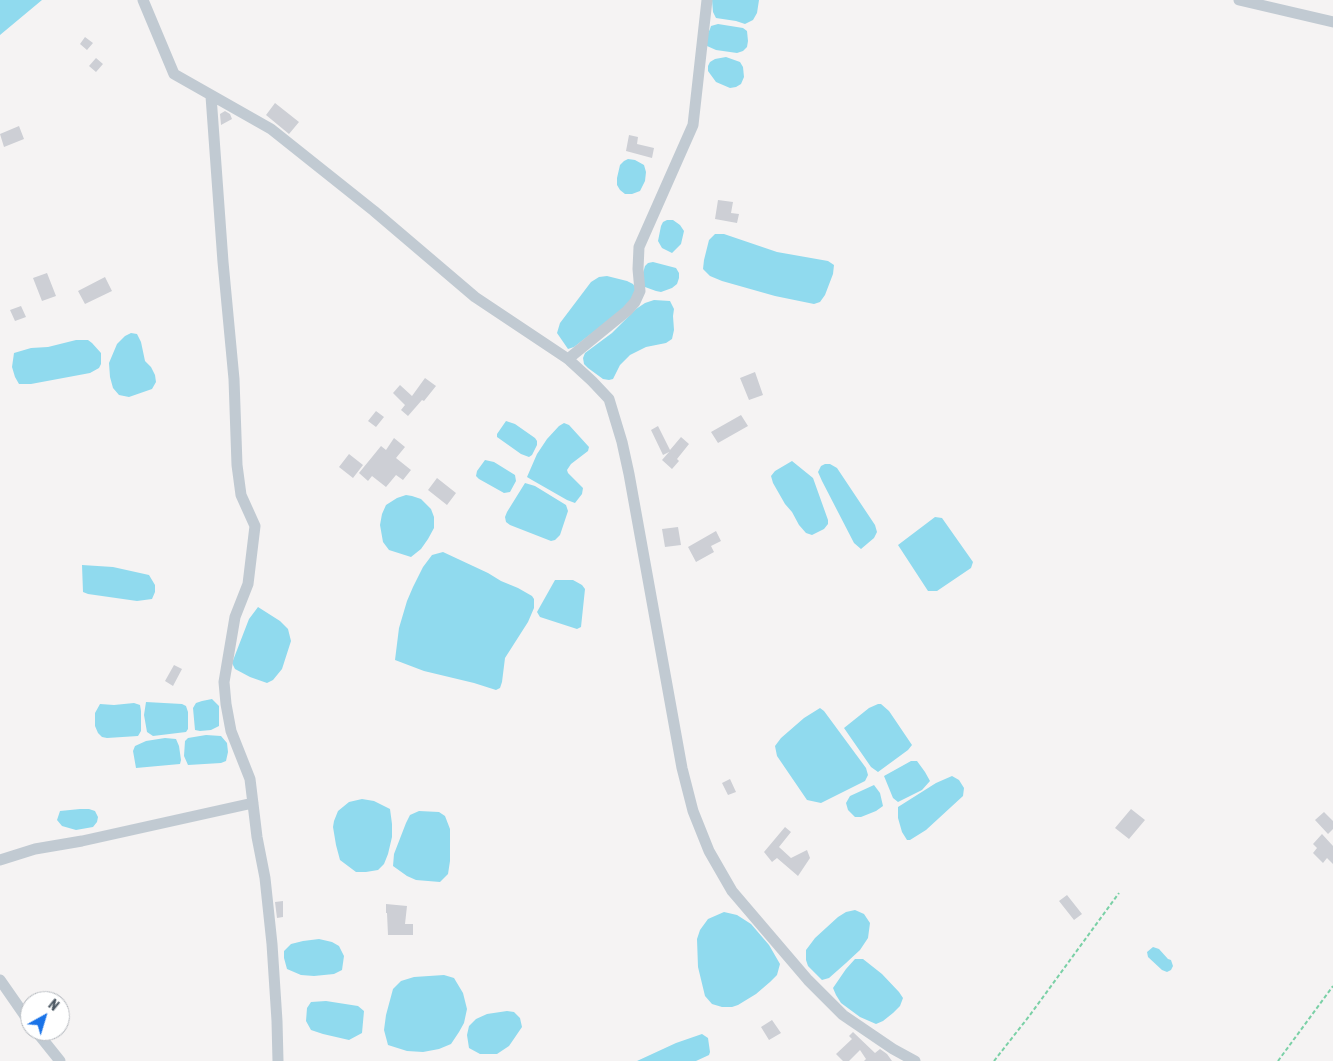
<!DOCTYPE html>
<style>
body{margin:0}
#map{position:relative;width:1333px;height:1061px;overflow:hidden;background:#f5f3f3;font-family:"Asap Condensed",sans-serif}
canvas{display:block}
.north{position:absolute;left:20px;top:991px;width:50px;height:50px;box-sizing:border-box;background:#fff;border:1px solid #b7bbc0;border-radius:50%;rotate:39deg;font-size:14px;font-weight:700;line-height:20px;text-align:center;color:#4a5661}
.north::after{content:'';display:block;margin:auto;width:18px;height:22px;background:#1a73e8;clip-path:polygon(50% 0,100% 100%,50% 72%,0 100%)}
</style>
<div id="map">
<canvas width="1333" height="1061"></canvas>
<div class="north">N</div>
</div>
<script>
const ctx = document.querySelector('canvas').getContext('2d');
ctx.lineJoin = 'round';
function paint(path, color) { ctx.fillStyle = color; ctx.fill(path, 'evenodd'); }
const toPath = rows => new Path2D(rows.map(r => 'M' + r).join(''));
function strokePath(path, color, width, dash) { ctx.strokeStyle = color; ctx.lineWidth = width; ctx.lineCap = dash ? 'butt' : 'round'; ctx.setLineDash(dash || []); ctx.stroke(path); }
paint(toPath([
 [0,0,42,0,0,35],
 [712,0,759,0,757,13,753,20,745,24,736,21,716,18,713,12],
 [718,24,743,28,747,31,748,41,747,47,743,51,737,53,716,50,707,46,707,35,710,29,711,26],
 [726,57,740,62,743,67,744,77,741,84,736,87,730,88,716,82,708,71,708,66,710,62,715,59],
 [628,159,635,160,644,165,646,172,645,181,640,191,632,194,625,194,620,190,617,185,617,178,620,165,624,161],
 [667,220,673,220,680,225,684,231,681,244,672,253,662,248,658,241,661,226,663,222],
 [715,234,724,234,777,252,828,261,834,265,833,274,825,295,820,302,814,304,775,296,722,281,710,276,703,269,704,260,709,240],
 [653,262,676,268,679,273,679,278,677,284,672,288,661,292,656,291,645,287,643,284,643,273,645,266,648,263],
 [607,276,627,281,633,284,637,290,626,307,574,347,568,349,557,333,560,323,591,282,599,277],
 [654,300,670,301,674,309,673,316,674,330,672,339,666,343,646,347,630,355,620,365,613,379,609,380,603,379,588,368,584,364,583,358,585,353,612,333,636,309,645,303],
 [131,333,137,334,141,342,145,361,151,367,155,375,156,382,152,389,129,397,119,395,113,388,110,377,109,363,117,344,125,336],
 [76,340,88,340,92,343,101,353,101,364,99,368,90,373,31,384,19,384,15,377,12,367,14,353,31,348,48,347],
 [506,421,515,424,535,438,537,441,537,445,532,455,529,457,521,454,497,437,497,434],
 [564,423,569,425,589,447,588,451,571,464,567,470,568,473,583,488,582,494,575,503,567,500,532,480,527,477,537,454,547,439,559,426],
 [485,460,494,462,515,475,516,481,510,492,504,493,479,479,476,476,477,471],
 [792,461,813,478,828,520,828,524,824,529,812,535,806,533,799,525,792,512,785,504,773,483,771,476,775,471],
 [825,464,830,464,837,468,875,525,877,532,874,538,861,549,854,543,822,481,818,472,821,466],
 [525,483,535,486,566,505,568,511,560,535,555,540,551,541,510,525,506,522,505,517,507,512],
 [406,495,412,496,421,499,431,509,434,517,434,528,428,539,421,549,411,557,389,550,383,542,380,525,382,514,386,505,397,498],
 [935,517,942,518,973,562,971,568,937,591,928,591,898,545],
 [443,552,488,573,501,581,518,588,532,596,534,599,534,608,528,622,505,658,502,682,500,688,496,690,474,683,424,671,395,660,399,628,407,601,413,587,423,567,432,555],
 [82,565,113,567,149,575,155,585,155,592,152,599,137,601,88,594,83,592],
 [555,580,573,580,582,585,585,589,581,627,577,629,540,617,537,612],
 [258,607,280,621,288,629,291,641,282,669,273,680,267,683,250,677,235,669,232,663,249,619],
 [212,699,219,706,219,726,211,730,200,731,195,730,193,708,196,703,202,701],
 [146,702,182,704,186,706,188,712,188,729,186,732,153,736,147,732,144,715],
 [134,703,140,705,141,711,141,731,138,736,107,738,102,737,98,733,95,726,95,713,100,704,114,705],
 [878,704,881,704,889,711,912,745,908,750,878,772,871,767,844,728,869,708],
 [820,708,824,711,866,768,868,775,865,781,821,803,807,800,777,756,775,746,781,738,804,718],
 [206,735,221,736,227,743,228,752,226,761,221,763,188,765,184,756,185,741,188,738],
 [165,738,176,739,179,746,181,760,180,764,136,768,133,751,135,746,146,741],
 [911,761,917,761,925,772,930,781,922,790,898,802,893,798,884,776],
 [952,776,959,780,964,788,963,796,926,830,910,840,907,840,902,832,898,818,898,807,936,783],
 [874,785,880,793,883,806,876,811,861,817,855,817,848,810,846,803,850,796],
 [362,799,374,801,390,809,392,824,392,837,388,854,384,864,378,870,366,872,356,872,340,860,336,845,333,827,334,821,338,811,349,802],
 [80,809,89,809,95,811,98,817,97,822,93,827,76,830,62,826,57,820,60,811],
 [419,811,439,812,445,816,450,829,450,861,448,874,440,882,416,880,407,876,393,866,394,854,406,823,410,815],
 [855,910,864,914,870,923,868,938,860,950,846,963,829,978,822,980,808,966,806,960,806,950,815,938,838,917,846,912],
 [724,912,737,915,751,924,769,945,780,964,777,975,770,982,756,994,738,1005,732,1007,722,1007,712,1004,705,996,698,967,697,939,700,930,708,919],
 [319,939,332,942,339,946,344,956,342,970,334,974,314,976,301,975,287,969,284,958,284,951,291,944,303,941],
 [1153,947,1159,949,1168,959,1171,960,1173,966,1171,970,1167,972,1162,970,1148,957,1147,952],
 [855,959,863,959,882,974,899,992,903,998,900,1006,893,1013,883,1021,876,1024,860,1017,841,1003,836,995,833,988,846,969],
 [444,975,454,978,463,993,467,1009,464,1023,459,1032,451,1044,439,1049,423,1052,407,1051,388,1045,384,1030,386,1015,393,989,401,981,414,977],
 [326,1001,358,1006,364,1011,362,1033,349,1040,323,1034,311,1030,306,1021,307,1008,311,1002],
 [507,1011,514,1012,520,1018,522,1027,509,1046,497,1054,480,1054,469,1048,467,1035,469,1026,476,1019,487,1014],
 [702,1034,708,1038,710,1052,709,1055,696,1061,637,1061,676,1043]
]), '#90daee');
paint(toPath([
 [85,37,93,43,87,50,80,44],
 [96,58,103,64,96,72,89,66],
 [275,103,299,122,289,134,266,115],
 [225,111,230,114,232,119,221,125,220,114],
 [19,126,24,139,4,147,0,134],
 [629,135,638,137,637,144,654,148,652,158,626,151],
 [718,200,733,202,731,213,739,214,737,223,715,219],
 [47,273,56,296,42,301,33,278],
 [105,277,112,291,85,304,78,291],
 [21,306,26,317,15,321,10,310],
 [755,372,763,395,749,400,740,378],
 [425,378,436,386,424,401,422,400,408,416,401,410,405,405,393,393,400,385,412,396],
 [376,411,384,417,376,427,368,421],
 [741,415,748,426,718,443,711,432],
 [658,426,670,450,681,437,689,444,677,459,679,461,672,469,662,460,669,452,663,455,651,430],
 [394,438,405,447,396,458,411,470,403,480,396,475,386,487,372,476,368,481,359,473,381,446,386,450],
 [349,454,363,465,353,478,339,467],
 [437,478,456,493,447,505,428,490],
 [678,527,681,545,665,547,662,529],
 [716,531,721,541,711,546,714,552,696,562,688,547],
 [174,665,182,669,173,686,165,681],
 [730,779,736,792,728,795,722,783],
 [1131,809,1145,820,1129,839,1115,828],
 [1324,812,1333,821,1333,829,1328,834,1315,820],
 [785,827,791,832,779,847,791,858,807,850,810,858,798,876,777,858,772,862,764,852],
 [1322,834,1333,846,1333,864,1327,858,1323,863,1313,853,1317,848,1313,844],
 [1067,895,1082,914,1074,920,1059,901],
 [283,901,283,917,277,918,275,902],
 [386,904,407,906,405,924,413,924,413,935,388,935,387,913,386,913],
 [772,1020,781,1033,769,1040,761,1027],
 [853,1032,875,1053,880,1049,887,1054,892,1061,864,1061,866,1059,860,1050,849,1061,843,1061,836,1054,852,1039,849,1036]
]), '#cdcfd5');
strokePath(toPath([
 [994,1061,1030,1015,1119,893],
 [1278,1061,1333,986]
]), '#7ad0a6', 2, [4, 2.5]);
strokePath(toPath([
 [143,0,174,74,271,129,374,211,475,297,568,359,592,381,609,399,622,442,629,474,682,768,693,811,709,851,732,891,808,980,843,1015,893,1049,915,1061],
 [1239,0,1333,22],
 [211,96,223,262,234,379,237,465,241,495,255,526,248,584,235,617,224,682,226,704,231,731,250,779,257,837,265,878,272,944,277,1021,278,1061],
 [568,359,627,311,635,302,640,291,638,269,639,247,693,125,707,0],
 [0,860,35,849,82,841,253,803],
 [0,980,30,1023],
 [36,1031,60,1061]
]), '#c1cad2', 11);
</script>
